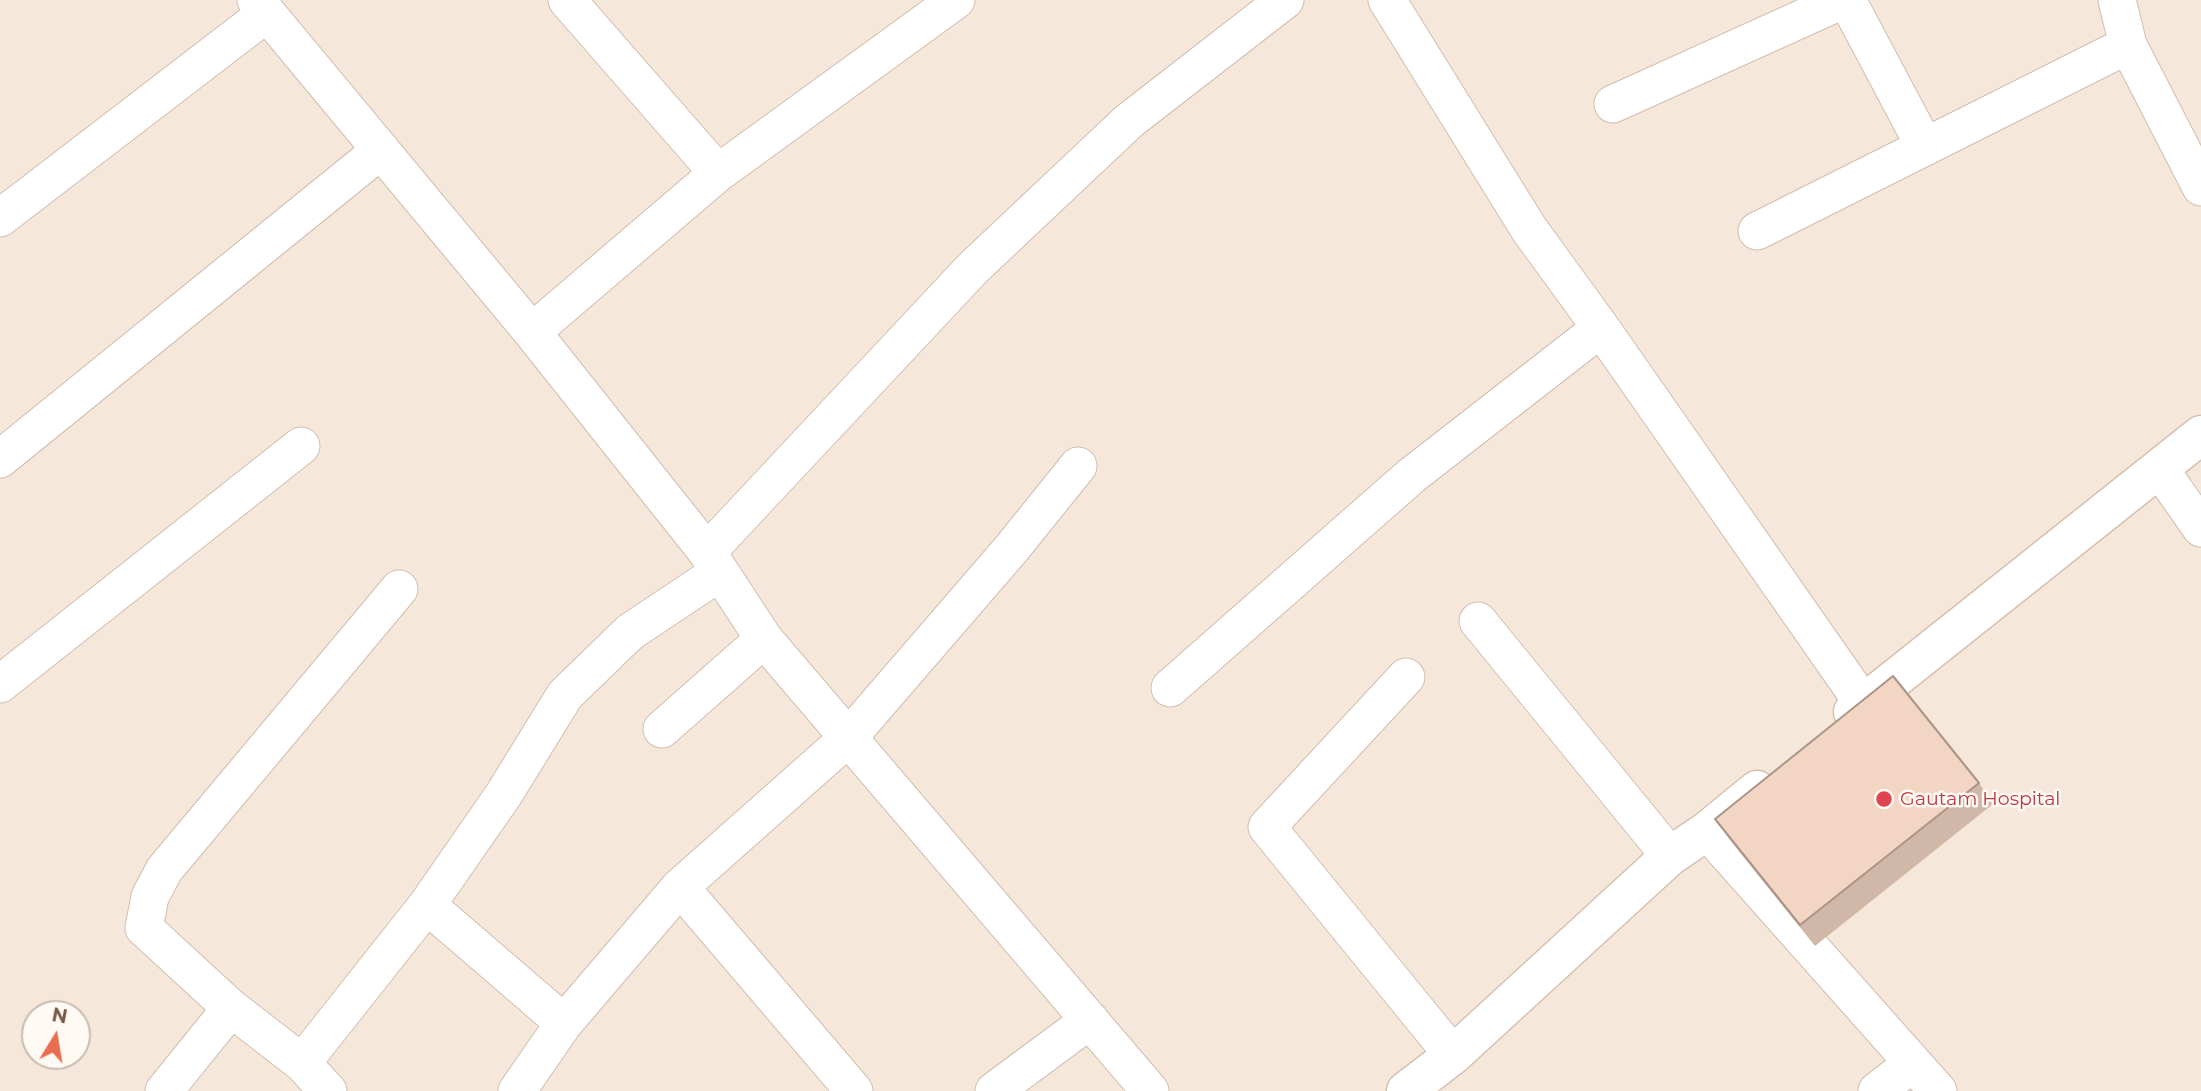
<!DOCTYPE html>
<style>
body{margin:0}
#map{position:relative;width:2201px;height:1091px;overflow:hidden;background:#fdf6ec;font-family:Montserrat,sans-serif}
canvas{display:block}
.north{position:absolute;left:21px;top:1000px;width:70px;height:70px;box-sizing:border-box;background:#fffaf3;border:2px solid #cabbb1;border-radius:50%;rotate:11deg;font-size:19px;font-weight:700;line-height:28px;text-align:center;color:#7a5c4d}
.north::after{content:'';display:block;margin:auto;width:24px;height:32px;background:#e76f51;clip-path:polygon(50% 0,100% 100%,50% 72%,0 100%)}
</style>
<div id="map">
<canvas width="2201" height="1091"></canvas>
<div class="north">N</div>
</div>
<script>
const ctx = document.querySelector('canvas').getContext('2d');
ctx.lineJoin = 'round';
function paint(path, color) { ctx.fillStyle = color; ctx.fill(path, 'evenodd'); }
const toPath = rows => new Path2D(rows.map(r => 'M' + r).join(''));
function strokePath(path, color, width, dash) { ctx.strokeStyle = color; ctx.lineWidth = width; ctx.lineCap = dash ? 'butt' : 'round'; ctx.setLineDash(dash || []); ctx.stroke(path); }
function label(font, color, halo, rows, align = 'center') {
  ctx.font = font + ' Montserrat,sans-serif'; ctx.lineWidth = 5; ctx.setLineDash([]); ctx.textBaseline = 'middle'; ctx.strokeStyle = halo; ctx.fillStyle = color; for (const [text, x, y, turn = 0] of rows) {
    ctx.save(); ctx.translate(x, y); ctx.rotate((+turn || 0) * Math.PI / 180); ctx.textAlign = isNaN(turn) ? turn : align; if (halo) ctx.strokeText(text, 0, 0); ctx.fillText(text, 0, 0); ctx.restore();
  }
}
paint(toPath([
 [0,0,2201,0,2201,1091,0,1091],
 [35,1014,77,1014,77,1056,35,1056]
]), '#f5e8da');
const street = toPath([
 [256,0,532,332,707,552,764,639,1150,1091],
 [567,0,718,173],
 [1387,0,1529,229,1601,328,1863,703],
 [1847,0,1925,147],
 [2117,0,2128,45,2201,187],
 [1613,104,1843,0],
 [0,218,267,13],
 [1757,231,2128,45],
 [532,332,718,173,956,0],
 [0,459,381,150],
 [2159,468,2201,528],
 [707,552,973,268,1129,121,1285,0],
 [1478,621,1670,856],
 [1406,677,1267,827,1453,1055],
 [0,684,301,446],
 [1170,688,1411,476,1601,328],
 [662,729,764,639],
 [1707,831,1913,1063,1877,1091],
 [680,887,848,738,1012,548,1078,466],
 [427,905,564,1023,517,1091],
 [564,1023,680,887,854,1091],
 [302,1063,427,905,504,794,565,695,630,632,720,572],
 [1913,1063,1938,1091],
 [164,1091,231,1008],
 [328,1091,302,1063,231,1008,144,928,150,897,164,870,399,589],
 [994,1091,1090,1020]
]);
const secondary = toPath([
 [1853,712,2201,435],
 [1406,1091,1453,1055,1670,856,1707,831,1757,790]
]);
strokePath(street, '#d1beb0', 39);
strokePath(secondary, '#d6c0b0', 41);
strokePath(street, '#fff', 37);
strokePath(secondary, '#fff', 38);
paint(toPath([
 [1979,783,1993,804,1815,946,1730,840,1715,819]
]), '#d1b7a8');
const building = toPath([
 [1893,676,1979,783,1800,925,1715,819,1893,676]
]);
paint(building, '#f3d5c3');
strokePath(building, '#aa9588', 2);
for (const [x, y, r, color] of [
 [1884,799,9,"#e0444e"]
]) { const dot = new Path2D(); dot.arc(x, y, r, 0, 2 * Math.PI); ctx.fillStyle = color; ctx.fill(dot); strokePath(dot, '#fffaf3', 2.5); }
label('19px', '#be3a42', '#fffaf3', [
 ["Gautam Hospital",1900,799]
], 'left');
</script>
